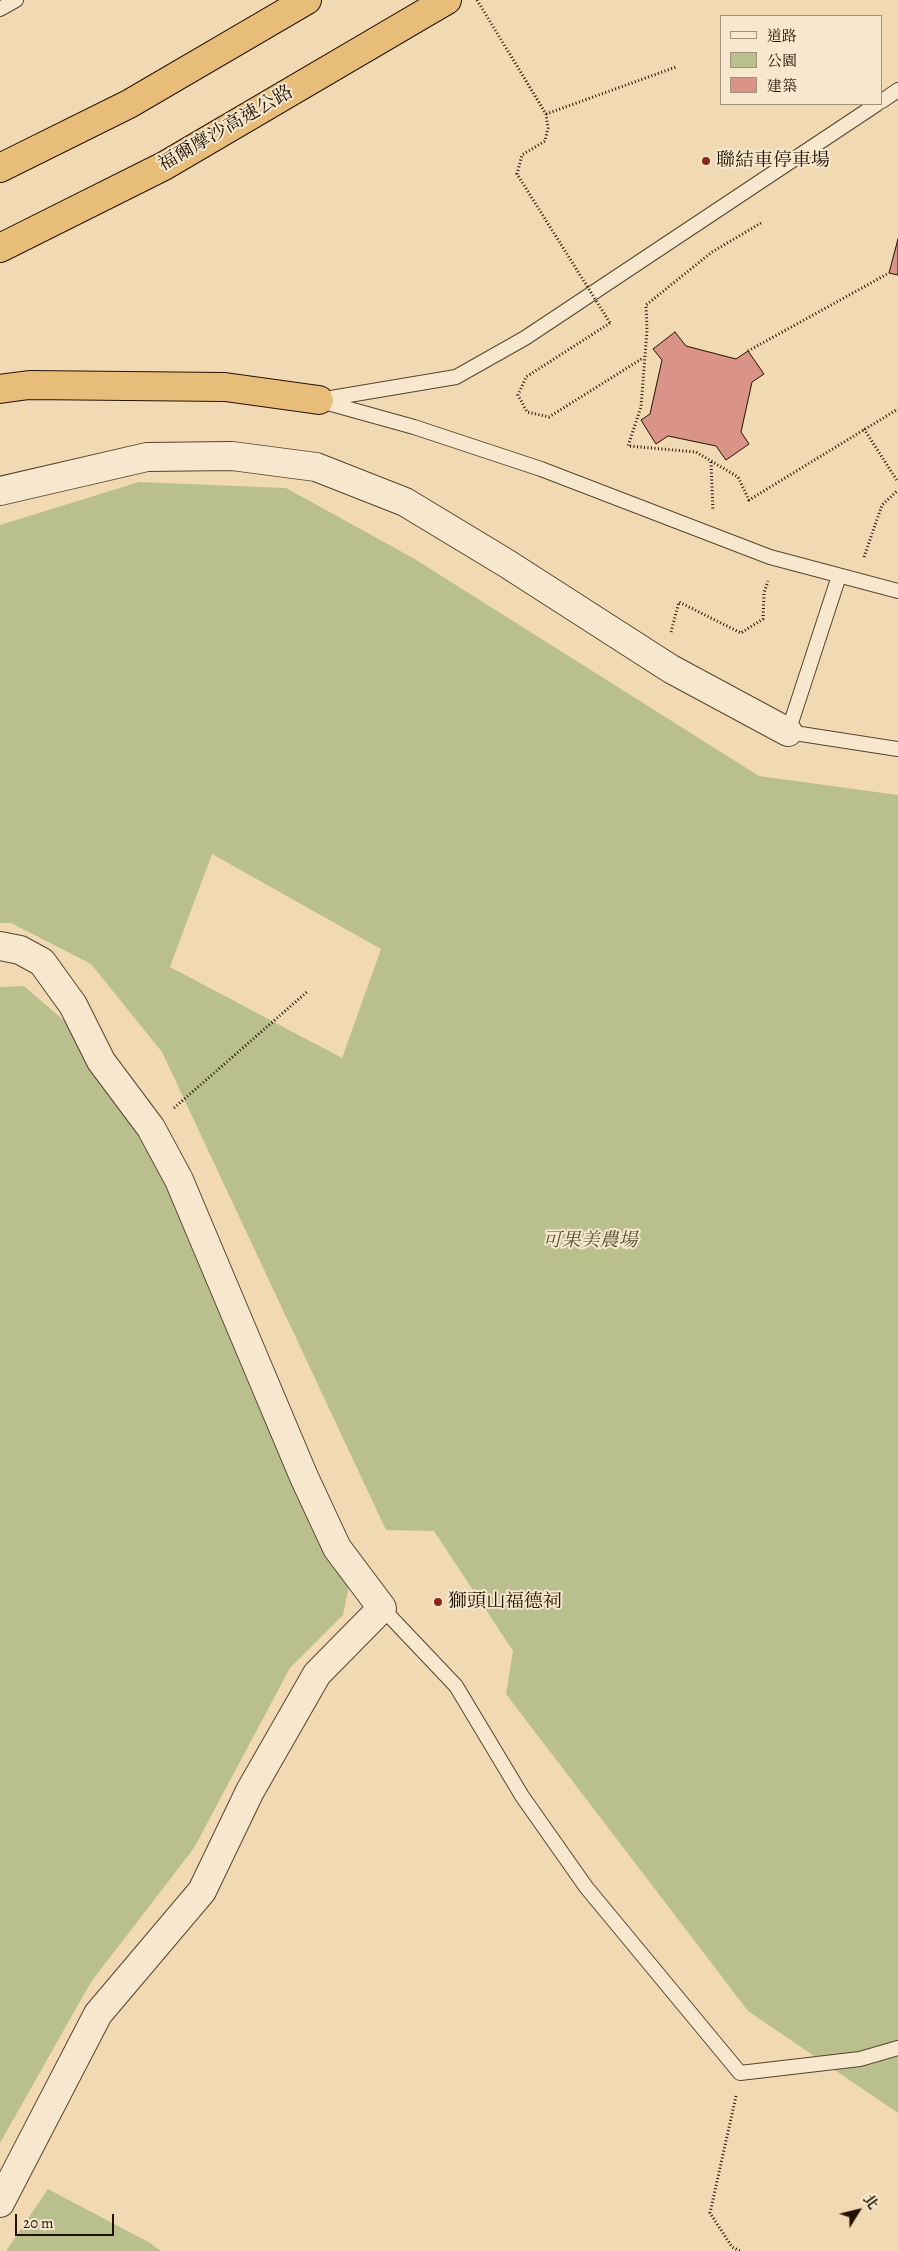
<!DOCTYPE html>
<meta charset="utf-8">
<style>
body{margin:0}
#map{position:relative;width:898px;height:2251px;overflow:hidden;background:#f1dab3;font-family:Alegreya,"Noto Serif TC",serif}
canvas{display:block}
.legend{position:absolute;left:720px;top:15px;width:162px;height:90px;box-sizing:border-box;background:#f6e7ce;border:1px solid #a2927c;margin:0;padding:6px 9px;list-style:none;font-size:15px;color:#231200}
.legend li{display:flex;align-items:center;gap:10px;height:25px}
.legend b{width:25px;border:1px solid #a2927c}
.north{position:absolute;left:833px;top:2186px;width:50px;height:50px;-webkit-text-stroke:4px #f6e7ce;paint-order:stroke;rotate:54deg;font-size:14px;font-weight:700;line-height:20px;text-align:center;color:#231200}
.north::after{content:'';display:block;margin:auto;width:18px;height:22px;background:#231200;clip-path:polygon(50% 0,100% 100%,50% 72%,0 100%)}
.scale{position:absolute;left:15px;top:2214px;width:99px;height:22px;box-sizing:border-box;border:2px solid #231200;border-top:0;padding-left:6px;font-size:15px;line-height:18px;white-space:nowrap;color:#231200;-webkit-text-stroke:4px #f6e7ce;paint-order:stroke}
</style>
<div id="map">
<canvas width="898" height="2251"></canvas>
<ul class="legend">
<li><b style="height:6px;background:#f6e7ce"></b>道路</li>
<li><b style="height:14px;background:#b9c08d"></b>公園</li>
<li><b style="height:14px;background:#da9487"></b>建築</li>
</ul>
<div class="north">北</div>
<div class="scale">20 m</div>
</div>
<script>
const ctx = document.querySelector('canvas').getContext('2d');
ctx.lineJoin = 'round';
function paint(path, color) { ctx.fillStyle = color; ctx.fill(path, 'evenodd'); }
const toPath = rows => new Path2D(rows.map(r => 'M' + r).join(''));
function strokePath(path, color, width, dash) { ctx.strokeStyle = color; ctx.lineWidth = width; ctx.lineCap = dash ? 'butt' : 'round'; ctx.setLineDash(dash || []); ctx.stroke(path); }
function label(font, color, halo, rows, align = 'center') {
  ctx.font = font + ' Alegreya,"Noto Serif TC",serif'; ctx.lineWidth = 4; ctx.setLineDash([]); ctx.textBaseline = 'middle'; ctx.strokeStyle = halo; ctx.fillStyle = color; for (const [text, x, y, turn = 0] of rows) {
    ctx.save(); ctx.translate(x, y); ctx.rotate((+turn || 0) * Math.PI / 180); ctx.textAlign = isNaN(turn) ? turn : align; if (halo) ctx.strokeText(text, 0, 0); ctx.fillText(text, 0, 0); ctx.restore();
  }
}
paint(toPath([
 [139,482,286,488,413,558,759,776,898,795,898,2113,748,2011,506,1694,513,1651,434,1531,386,1530,162,1052,91,964,11,923,0,923,0,525],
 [212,854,381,949,342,1058,170,967],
 [24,986,104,1055,351,1577,343,1615,290,1668,194,1848,91,1982,0,2143,0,987],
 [48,2189,150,2243,161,2251,6,2251]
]), '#b9c08d');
const building = toPath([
 [898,239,898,275,889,273,898,239],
 [675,332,686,346,736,359,748,351,764,374,752,382,741,432,749,444,726,460,716,446,668,436,656,444,641,420,650,414,662,360,653,349,675,332]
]);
paint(building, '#da9487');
strokePath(building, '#231200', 1);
const service = toPath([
 [0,9,16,0],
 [882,101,898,90],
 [319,400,456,377,525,338,877,104],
 [324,402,414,427,541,469,770,557,898,591],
 [839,576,788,732,898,749],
 [382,1608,456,1686,522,1796,586,1887,740,2073,860,2059,898,2048]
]);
const minor = toPath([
 [0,491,147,457,232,456,316,467,405,502,506,563,671,669,788,732],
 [0,946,20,950,42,962,73,1005,101,1061,151,1128,179,1180,304,1477,337,1548,382,1608,317,1674,250,1791,202,1891,98,2014,0,2203]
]);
const motorway = toPath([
 [0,168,129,104,307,0],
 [0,248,164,166,447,0],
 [0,389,29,385,225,387,319,400]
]);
strokePath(service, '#56442d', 16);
strokePath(minor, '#56442d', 30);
strokePath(motorway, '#231200', 30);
strokePath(toPath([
 [546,114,676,67],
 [761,223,712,252,646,305,647,330,641,407,628,446,696,452,738,477,749,500,898,409],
 [610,323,526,377,518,395,527,412,549,417,643,358],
 [748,351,889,273],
 [864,429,898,482],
 [711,462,713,511],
 [864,557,882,505,898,490],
 [671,632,679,602,741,633,763,619,764,593,768,581],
 [174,1108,308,991],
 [736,2096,710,2213,732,2247,740,2251]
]), '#231200', 3, [1, 2.5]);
strokePath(service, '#f6e7ce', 14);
strokePath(minor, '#f6e7ce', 28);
strokePath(motorway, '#e8bd7a', 28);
strokePath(toPath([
 [477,0,546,114,548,128,545,141,522,155,517,174,610,323]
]), '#231200', 3, [1, 2.5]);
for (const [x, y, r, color] of [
 [706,161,5,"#8f2418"],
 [438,1602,5,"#8f2418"]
]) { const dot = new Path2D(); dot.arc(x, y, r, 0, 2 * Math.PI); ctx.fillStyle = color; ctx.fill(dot); strokePath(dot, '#f6e7ce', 2); }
label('19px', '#231200', '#f6e7ce', [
 ["福爾摩沙高速公路",226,129,-30]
]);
label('19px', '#231200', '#f6e7ce', [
 ["聯結車停車場",716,161],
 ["獅頭山福德祠",448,1602]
], 'left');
label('italic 19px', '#584f31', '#f6e7ce', [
 ["可果美農場",590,1241]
]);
</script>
